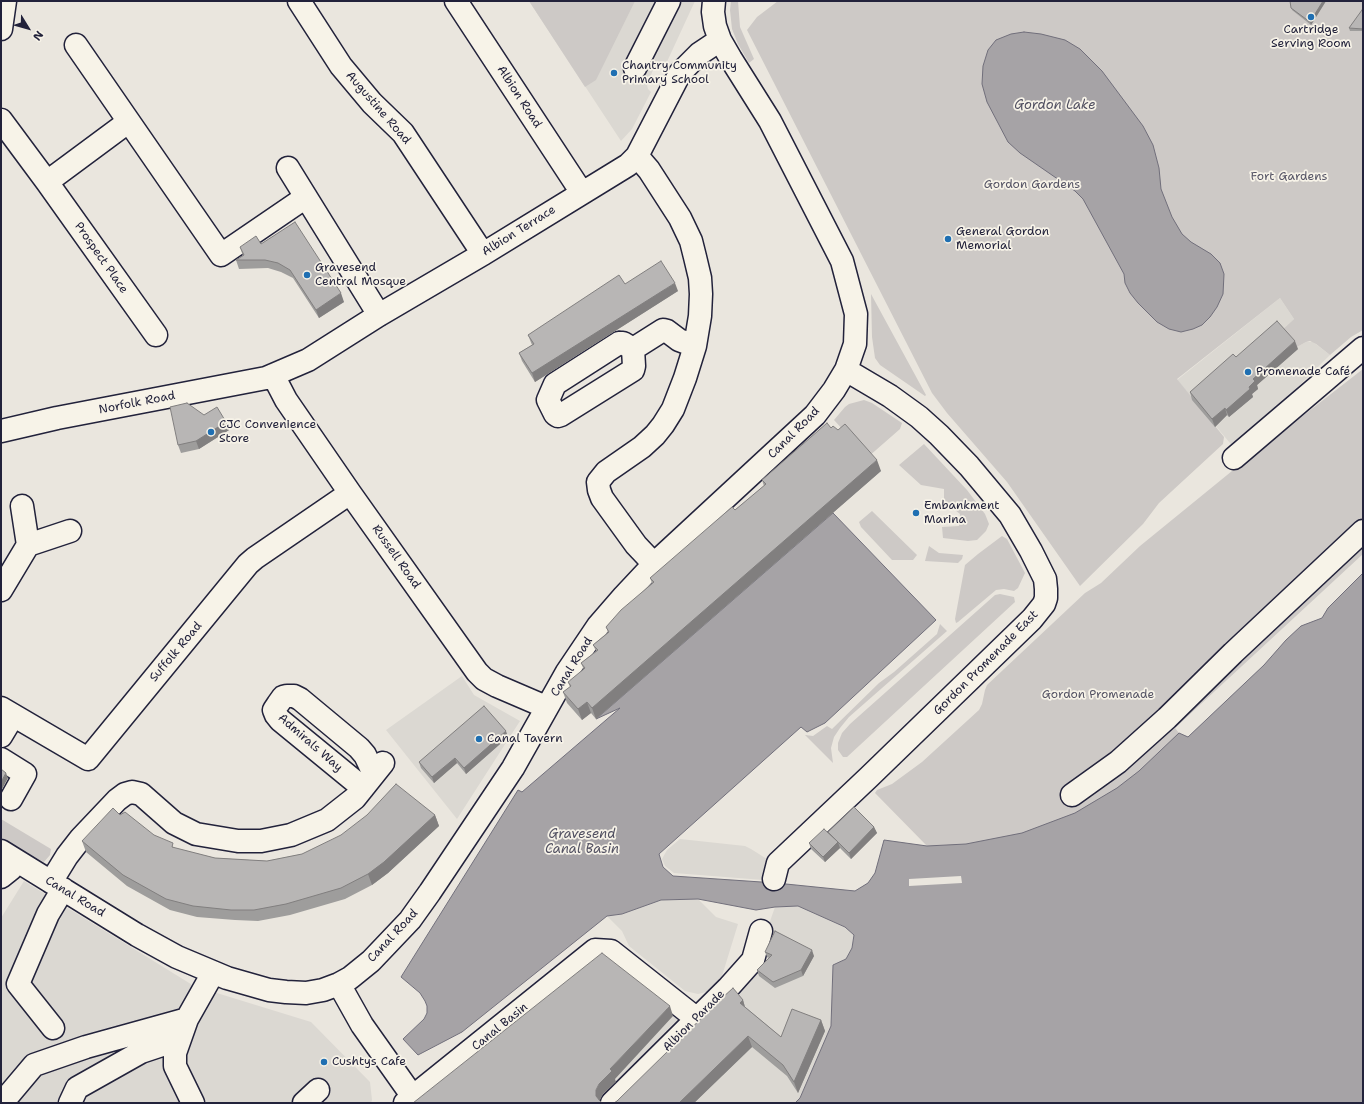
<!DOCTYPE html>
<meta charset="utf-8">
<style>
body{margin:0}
#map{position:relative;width:1364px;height:1104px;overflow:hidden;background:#eae6de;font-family:"Shantell Sans",sans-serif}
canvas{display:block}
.frame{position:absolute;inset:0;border:2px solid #22223b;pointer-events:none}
.north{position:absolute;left:8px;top:8px;width:40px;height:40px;-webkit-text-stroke:3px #f7f3e8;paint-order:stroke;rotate:127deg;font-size:11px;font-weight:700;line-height:16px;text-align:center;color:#22223b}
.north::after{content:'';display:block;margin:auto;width:14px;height:18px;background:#22223b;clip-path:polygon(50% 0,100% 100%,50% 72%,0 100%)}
</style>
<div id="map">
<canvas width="1364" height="1104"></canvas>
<div class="frame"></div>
<div class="north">N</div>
</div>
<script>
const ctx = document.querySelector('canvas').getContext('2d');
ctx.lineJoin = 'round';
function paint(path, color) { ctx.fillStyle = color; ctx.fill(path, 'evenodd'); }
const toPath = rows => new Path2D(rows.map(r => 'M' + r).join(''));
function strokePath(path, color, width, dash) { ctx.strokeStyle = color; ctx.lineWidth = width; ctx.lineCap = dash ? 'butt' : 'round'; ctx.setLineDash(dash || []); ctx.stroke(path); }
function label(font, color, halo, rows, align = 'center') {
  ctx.font = font + ' "Shantell Sans",sans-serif'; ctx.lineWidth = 3.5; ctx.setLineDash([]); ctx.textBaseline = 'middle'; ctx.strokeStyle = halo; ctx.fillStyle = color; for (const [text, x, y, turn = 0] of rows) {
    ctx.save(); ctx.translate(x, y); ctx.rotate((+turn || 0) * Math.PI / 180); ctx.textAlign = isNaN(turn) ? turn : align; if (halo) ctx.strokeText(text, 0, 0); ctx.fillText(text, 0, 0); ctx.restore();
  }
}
paint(toPath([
 [529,1,695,1,665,66,661,65,657,67,653,70,647,85,648,89,651,92,632,129,621,141],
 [1280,298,1294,319,1282,330,1297,347,1306,342,1313,342,1330,355,1235,449,1177,380],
 [462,676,474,695,520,721,457,819,386,730],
 [680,839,745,846,751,849,770,861,763,880,674,873,665,866,662,859,667,850],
 [24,881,194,986,311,1022,370,1082,372,1100,371,1103,1,1103,1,918],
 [698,899,716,917,738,924,718,989,698,994,685,991,629,946,622,931,607,916,622,914,661,900],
 [798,906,845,927,854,935,852,948,846,959,833,966,831,1026,800,1098,795,1103,431,1103,635,977,689,1027,759,953,775,907]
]), '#dbd8d2');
paint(toPath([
 [529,1,635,1,596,80,585,87],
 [731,1,738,1,740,27,754,59,749,63,738,44,732,29,730,10],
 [778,1,1363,1,1363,330,1351,337,1330,355,1316,344,1310,341,1306,342,1297,347,1282,330,1294,319,1280,298,1177,379,1224,437,1223,444,1159,503,1143,524,1080,586,1007,482,947,413,932,393,747,30,757,17],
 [871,294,926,395,925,396,880,365,875,358,872,337],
 [1363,369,1363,554,1175,728,1179,733,1188,737,1264,665,1286,640,1301,626,1322,618,1328,608,1363,573,1363,944,855,894,803,886,855,891,868,883,875,873,884,840,927,846,875,793,877,790,892,784,922,762,979,710,982,704,985,690,987,685,1085,593,1101,583,1140,546,1232,471],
 [864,400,872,403,902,423,900,429,868,457,834,420,845,407,849,404],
 [924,444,967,490,985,514,989,524,986,531,977,540,968,541,943,538,942,527,959,526,960,514,944,501,944,489,921,485,899,465],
 [872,511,917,555,913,560,892,560,861,527,859,522],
 [1002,536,1007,539,1025,573,1018,588,1014,591,1004,589,996,590,958,622,956,623,955,619,965,565,978,554],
 [929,546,939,553,963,555,962,559,958,563,925,561],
 [1000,594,1014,597,1015,602,847,757,843,757,838,750,838,743,842,733,850,724,995,595],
 [940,624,947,631,849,717,840,728,834,737,831,748,833,763,805,735,813,736,827,726,832,729,879,683,894,672,937,634],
 [1,819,51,849,50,855,44,862,27,854,1,838]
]), '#cdc9c6');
const water = toPath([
 [1024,32,1041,34,1065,40,1080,49,1102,71,1143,126,1153,145,1159,168,1161,189,1172,217,1182,234,1191,242,1211,254,1220,263,1224,274,1223,294,1217,307,1210,317,1202,325,1193,329,1181,332,1169,329,1157,322,1138,303,1130,293,1125,283,1124,274,1083,199,1075,191,1020,153,1008,142,987,102,982,84,983,66,988,50,996,40,1011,34,1024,32],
 [833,513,936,620,825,723,807,732,801,727,659,854,663,867,673,876,776,883,855,891,868,883,875,873,884,840,927,846,966,844,1022,833,1075,813,1117,788,1139,771,1179,733,1188,737,1264,665,1286,640,1301,626,1322,618,1328,608,1363,573,1363,1103,795,1103,800,1098,831,1026,833,965,846,959,852,948,854,935,845,927,798,906,775,907,756,910,698,899,661,900,622,914,607,916,462,1032,418,1055,403,1039,424,1019,427,1013,427,1006,425,1001,420,993,401,977,518,790,522,792,620,708,596,719,833,513]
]);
paint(water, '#a6a3a6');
strokePath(water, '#716f7b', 1);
paint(toPath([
 [961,876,962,883,909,886,909,879]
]), '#eae6de');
const minor = toPath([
 [299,1,341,66,372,103,403,133,483,254],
 [456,1,582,193],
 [1,29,5,1],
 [76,45,221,255,306,197],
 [635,68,669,1],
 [1,120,47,182,156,335],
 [637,156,649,170,680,218,691,241,695,257,700,278,701,294,700,316,695,346,685,378,673,409,663,425,655,435,642,447,606,472,598,482,599,490,602,498,636,545,654,564],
 [288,168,379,315],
 [47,182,128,122],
 [619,343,623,343,633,349,634,366,633,370,561,415,558,416,555,414,548,400,555,384,619,343],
 [633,349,663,330,667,331,679,340,695,346],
 [273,375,286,400,350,493,477,672,484,679,497,686,546,707],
 [1,431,57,418,266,378,308,360,379,315,483,254,628,165,637,156,680,73,699,54,720,40],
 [1234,458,1363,348],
 [22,506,28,545,70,531],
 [1,590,28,545],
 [1,708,88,759,248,564,255,558,350,493],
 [1,736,13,716],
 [1,759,25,774,11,799],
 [363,788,280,720,276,715,274,710,278,704,283,697,287,696,294,696,300,699,359,748,365,755,374,774],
 [1072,795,1118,762,1167,718,1233,653,1363,531],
 [1,851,137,935,177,957,227,978,269,990,286,992,306,993,323,990,339,984,350,978,371,961,410,920,430,892,513,768,567,672,598,626,624,596,654,564,815,415,834,390,846,370,855,344,856,314,842,261,770,121,731,59,720,40,715,26,713,12,714,1],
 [1,877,11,869,17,861],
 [774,879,778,863,869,777,1032,619,1044,604,1046,598,1046,589,1045,579,1031,551,1010,515,969,466,939,435,919,417,890,396,846,370],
 [51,882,67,856,81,838,117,800,125,794,132,792,141,794,174,823,196,834,238,841,261,841,291,835,327,820,355,798,383,763],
 [339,984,362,1025,413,1097],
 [53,1028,18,984,48,914,63,889],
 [2,1103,34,1065,86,1047,187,1019],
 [70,1103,77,1088,141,1052,180,1039],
 [193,1103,175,1066,175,1053,187,1019,213,973],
 [304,1103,318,1090],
 [405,1103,595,950,611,951,697,1019],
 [612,1103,728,988,753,960,761,931]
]);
strokePath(minor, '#22223b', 25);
strokePath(minor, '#f7f3e8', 22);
paint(toPath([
 [1279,1,1288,1,1281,2],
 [1290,1,1326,1,1311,25,1292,10],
 [1363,10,1363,31,1350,31,1349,28],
 [261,244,344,302,319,318,293,278,281,272,268,268,239,269,236,260,243,256,240,247],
 [625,284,678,291,535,382,522,361,519,353,532,345,528,335],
 [1298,349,1257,385,1258,389,1252,394,1253,397,1229,417,1227,415,1215,427,1192,400,1190,392,1236,357],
 [204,415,226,422,229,430,199,449,181,453,178,445],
 [831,428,881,471,596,719,591,713,582,720,567,703,563,692,570,687,568,682,584,670,581,663,596,651,593,645,608,632,606,627,652,583,650,578,735,510,764,486,762,480],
 [508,737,466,774,457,763,434,783,421,768,419,762],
 [120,815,175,848,215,858,267,861,302,854,435,815,439,826,388,873,372,885,345,899,290,915,258,921,235,920,197,917,170,910,127,886,86,852,82,841],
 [874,827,877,833,851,859,840,848,825,862,811,849,809,843,828,833],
 [765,952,814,956,803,976,775,988,759,976,757,970,769,958,767,957],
 [743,1000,745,1007,781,1037,821,1020,825,1031,798,1093,787,1076,752,1047,694,1103,614,1103,617,1101]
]), '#9e9d9c');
paint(toPath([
 [1323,1,1326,1,1311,25,1310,22],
 [675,283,678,291,535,382,532,373],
 [341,293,344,302,319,318,316,310],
 [1295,341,1298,349,1257,385,1258,389,1252,394,1253,397,1229,417,1226,410,1249,387,1253,379],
 [1225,408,1227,415,1215,427,1212,419],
 [226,422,229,430,199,449,196,441],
 [877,460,881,471,596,719,592,708],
 [587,702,591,713,582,720,578,709],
 [506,731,508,737,466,774,464,768],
 [455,758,457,763,434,783,432,777],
 [6,773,8,778,1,791,1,782],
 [435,815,439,826,388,873,372,885,368,874],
 [874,827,877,833,851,859,849,853],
 [838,842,840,848,825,862,823,857],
 [812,950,814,956,803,976,801,970],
 [743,1000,746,1011,740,1003],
 [670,1006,673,1016,615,1079,616,1082,603,1094,600,1100,600,1103,596,1096,596,1090,599,1084,610,1069],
 [821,1020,825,1031,798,1093,794,1082],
 [748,1036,752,1047,694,1103,679,1103]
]), '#817f7f');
const building = toPath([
 [1290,1,1323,1,1310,22,1291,8,1290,1],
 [1362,10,1363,10,1363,29,1349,28,1362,10],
 [295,222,341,293,316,310,290,270,278,263,265,260,236,260,244,255,240,247,256,236,261,244,295,222],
 [661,261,675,283,532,373,519,353,534,344,528,335,619,275,625,284,661,261],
 [1277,321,1295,341,1253,379,1255,381,1249,387,1250,389,1226,410,1225,408,1212,419,1190,392,1233,354,1236,357,1277,321],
 [187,403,204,415,217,407,226,422,196,441,178,445,170,407,187,403],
 [827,423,831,428,833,426,838,430,845,424,877,460,592,708,587,702,578,709,563,692,571,686,568,682,585,668,581,663,598,650,593,645,609,632,606,627,621,610,654,582,650,578,732,507,735,510,766,484,762,480,827,423],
 [484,706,506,731,464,768,455,758,432,777,419,762,484,706],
 [1,769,6,773,1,782,1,769],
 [396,784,435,815,384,862,368,874,341,888,286,904,254,910,231,910,193,906,166,899,123,875,82,841,113,808,120,815,125,812,154,835,173,843,172,847,215,858,267,861,302,854,341,835,367,815,396,784],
 [854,807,874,827,849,853,828,832,854,807],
 [824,829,838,842,823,857,809,843,824,829],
 [775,931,812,950,801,970,773,982,757,970,772,955,765,952,775,931],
 [602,953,670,1006,610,1069,612,1071,599,1084,596,1090,596,1096,600,1101,602,1103,413,1103,602,953],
 [733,988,743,1000,740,1003,781,1037,792,1009,821,1020,794,1082,783,1065,748,1036,679,1103,614,1103,617,1101,721,999,733,988]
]);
paint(building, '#b8b6b5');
strokePath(building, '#817f7f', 1);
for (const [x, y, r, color] of [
 [1311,17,4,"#1f6fb2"],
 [614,73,4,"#1f6fb2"],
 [948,239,4,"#1f6fb2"],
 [307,275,4,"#1f6fb2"],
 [1248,372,4,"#1f6fb2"],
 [211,432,4,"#1f6fb2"],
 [916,513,4,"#1f6fb2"],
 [479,739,4,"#1f6fb2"],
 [324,1062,4,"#1f6fb2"]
]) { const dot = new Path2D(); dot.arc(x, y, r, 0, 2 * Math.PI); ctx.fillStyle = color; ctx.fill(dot); strokePath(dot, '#f7f3e8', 1.5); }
label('12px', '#22223b', '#f7f3e8', [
 ["Cartridge",1311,30,"center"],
 ["Serving Room",1311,44,"center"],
 ["Chantry Community",622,66],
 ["Primary School",622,80],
 ["General Gordon",956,232],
 ["Memorial",956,246],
 ["Gravesend",315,268],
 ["Central Mosque",315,282],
 ["Promenade Café",1256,372],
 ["CJC Convenience",219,425],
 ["Store",219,439],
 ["Embankment",924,506],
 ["Marina",924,520],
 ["Canal Tavern",487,739],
 ["Cushtys Cafe",332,1062]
], 'left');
label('12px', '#22223b', '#f7f3e8', [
 ["Albion Road",519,97,57],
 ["Augustine Road",378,108,49],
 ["Albion Terrace",519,231,-32],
 ["Prospect Place",101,258,55],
 ["Norfolk Road",137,403,-11],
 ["Canal Road",794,433,-45],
 ["Russell Road",396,557,55],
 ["Suffolk Road",176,652,-50],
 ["Gordon Promenade East",986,663,-45],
 ["Canal Road",572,667,-58],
 ["Admirals Way",310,743,41],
 ["Canal Road",75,897,31],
 ["Canal Road",393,936,-47],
 ["Albion Parade",694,1021,-45],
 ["Canal Basin",500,1027,-39]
]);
label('12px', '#555465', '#f7f3e8', [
 ["Fort Gardens",1289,177],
 ["Gordon Gardens",1032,185],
 ["Gordon Promenade",1098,695]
]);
label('italic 13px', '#504f60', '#f7f3e8', [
 ["Gordon Lake",1055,106],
 ["Gravesend",582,835],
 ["Canal Basin",582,850]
]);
</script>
